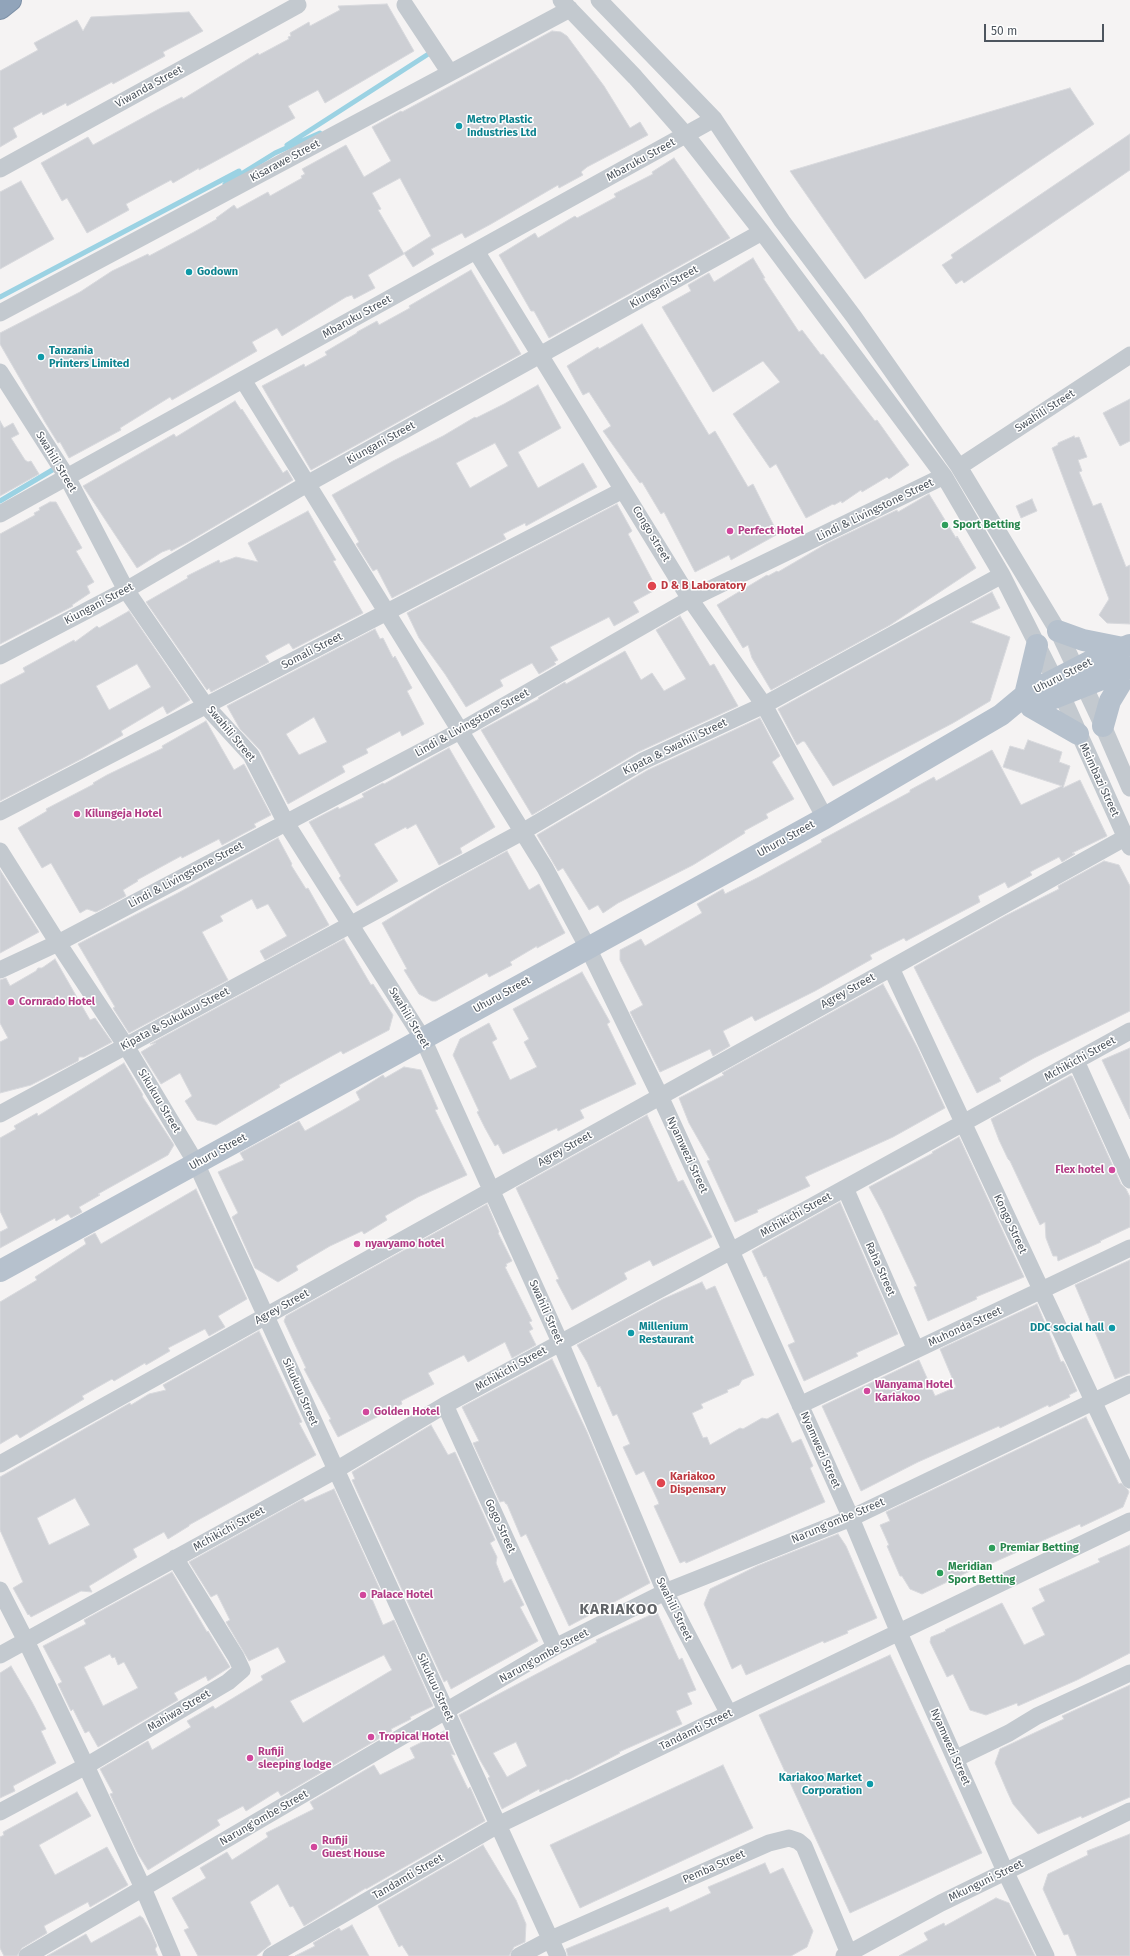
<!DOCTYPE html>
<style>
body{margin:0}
#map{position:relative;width:1130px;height:1956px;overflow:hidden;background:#f5f3f3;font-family:"Fira Sans",sans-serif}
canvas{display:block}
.scale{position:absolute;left:984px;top:24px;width:120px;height:18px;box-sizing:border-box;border:2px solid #4d555e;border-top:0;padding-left:5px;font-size:12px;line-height:14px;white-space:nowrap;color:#4d555e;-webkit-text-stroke:3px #fff;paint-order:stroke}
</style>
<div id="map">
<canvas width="1130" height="1956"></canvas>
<div class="scale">50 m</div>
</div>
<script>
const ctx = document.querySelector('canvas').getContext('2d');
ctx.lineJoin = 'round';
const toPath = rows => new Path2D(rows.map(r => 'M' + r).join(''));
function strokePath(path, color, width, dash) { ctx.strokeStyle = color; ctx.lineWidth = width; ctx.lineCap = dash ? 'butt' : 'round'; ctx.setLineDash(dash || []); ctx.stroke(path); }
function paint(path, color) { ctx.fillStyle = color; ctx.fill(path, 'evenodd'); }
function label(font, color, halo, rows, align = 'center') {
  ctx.font = font + ' "Fira Sans",sans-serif'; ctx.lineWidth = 3; ctx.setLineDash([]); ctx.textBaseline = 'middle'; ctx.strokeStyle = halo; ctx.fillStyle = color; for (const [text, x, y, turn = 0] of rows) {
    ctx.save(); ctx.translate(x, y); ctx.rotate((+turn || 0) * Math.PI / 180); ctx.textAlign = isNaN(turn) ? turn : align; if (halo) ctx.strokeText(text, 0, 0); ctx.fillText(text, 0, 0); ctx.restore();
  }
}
strokePath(toPath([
 [287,145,433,51],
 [225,184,275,153,320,133],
 [0,297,239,171],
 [0,501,54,469]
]), '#9bd2e3', 5);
const building = toPath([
 [387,4,414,51,325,103,318,90,288,106,295,118,199,170,199,168,173,183,171,180,126,204,129,210,87,233,67,198,62,201,41,163,88,137,93,145,157,110,182,97,183,99,258,53,259,55,289,39,288,37,291,36,290,33,309,22,310,26,340,10,338,6,387,4],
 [189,12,203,31,163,52,165,56,113,84,112,82,67,106,66,103,43,115,42,112,13,128,17,137,0,147,0,71,38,50,34,43,77,20,83,31,91,17,189,12],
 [552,31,561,32,567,36,604,86,630,128,640,122,648,135,587,167,581,172,583,175,559,188,558,185,491,224,465,238,462,233,431,249,434,254,413,267,404,253,431,236,400,178,372,193,381,209,378,210,404,254,368,275,375,288,354,299,352,295,346,297,282,336,277,328,252,342,257,351,172,400,170,397,120,428,121,430,69,458,60,442,58,443,45,422,0,344,0,333,80,292,112,271,148,254,149,256,194,232,217,219,216,218,234,205,237,209,268,192,270,196,302,178,301,176,305,174,302,169,346,145,364,177,391,161,372,127,401,111,402,112,552,31],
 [1070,88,1094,124,865,279,790,171,1070,88],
 [1130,134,1130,170,964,283,962,280,956,284,942,265,953,258,951,255,1130,134],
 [674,158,730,238,549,338,534,311,531,311,499,255,535,233,538,238,575,216,577,218,616,197,614,194,653,174,652,172,674,158],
 [21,181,54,239,0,269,0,192,21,181],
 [753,258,765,278,763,278,799,332,802,330,821,355,823,354,875,421,877,420,909,465,889,479,887,477,862,492,861,490,842,503,841,501,834,505,833,504,806,518,776,464,770,468,733,414,780,382,763,361,713,392,662,307,691,291,688,285,709,273,714,282,753,258],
 [471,270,521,354,311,470,262,386,304,364,305,367,327,355,325,352,357,333,357,332,377,321,379,325,410,308,409,306,471,270],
 [642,324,709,435,715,431,748,487,753,484,778,534,731,560,729,555,695,572,664,512,661,514,642,482,640,483,603,431,611,426,589,392,583,395,567,366,598,347,599,349,613,341,642,324],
 [538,385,561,428,518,452,538,488,583,463,597,487,526,526,525,523,503,534,506,539,392,598,377,569,373,571,356,544,359,542,332,495,393,461,443,436,475,417,476,418,504,404,538,385],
 [495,443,508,466,470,488,456,463,495,443],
 [1130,399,1130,441,1120,446,1103,413,1130,399],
 [235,401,241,410,242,409,283,473,287,470,293,480,188,542,171,551,170,549,162,552,137,568,83,486,174,434,176,437,235,401],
 [0,421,4,428,13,423,19,434,11,438,25,460,28,462,31,461,39,474,0,496,0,421],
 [1074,436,1075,438,1079,437,1087,457,1078,460,1082,471,1079,472,1093,506,1101,503,1126,567,1130,565,1130,624,1107,623,1099,615,1109,599,1052,448,1058,445,1058,443,1074,436],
 [929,494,956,538,957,536,976,568,890,625,771,690,752,658,748,645,743,648,717,605,767,575,768,576,777,571,778,572,826,544,897,510,898,512,929,494],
 [1032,499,1037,511,1021,518,1016,506,1032,499],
 [50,502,56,502,82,548,76,551,94,582,87,586,90,593,72,605,73,606,0,644,0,534,35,515,34,513,40,510,39,508,50,502],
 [617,504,632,531,628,534,657,589,633,602,639,612,614,626,609,617,550,647,558,660,554,662,556,664,539,674,532,663,500,680,503,686,466,707,445,674,419,638,407,613,617,504],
 [308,511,336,560,333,561,363,613,293,649,289,643,265,656,269,662,211,692,209,688,207,690,146,602,188,578,187,576,219,560,220,563,236,557,258,562,248,543,308,511],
 [992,592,1000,608,970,622,1010,637,990,701,953,723,833,786,805,742,803,741,797,745,778,709,992,592],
 [129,611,190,700,167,714,163,706,121,731,123,735,83,758,0,801,0,685,25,672,23,668,74,640,75,642,97,626,99,628,129,611],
 [137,664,151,687,109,710,96,686,137,664],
 [680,616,710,666,714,664,738,706,638,752,532,815,481,730,539,699,538,698,565,682,566,684,625,651,641,680,652,673,664,691,686,679,656,630,680,616],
 [375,629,380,639,383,638,393,658,395,656,412,688,407,691,424,724,402,736,400,731,366,749,368,753,342,766,345,772,288,804,260,750,240,729,227,706,375,629],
 [314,717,327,742,299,755,286,734,314,717],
 [760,718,780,756,772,762,794,799,766,814,768,818,744,831,745,833,693,865,618,903,603,913,598,905,589,910,563,868,558,871,537,835,648,770,760,718],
 [206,721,234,770,244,764,271,815,254,824,256,827,222,845,219,839,182,858,181,856,137,880,138,881,123,890,126,896,96,912,87,909,80,913,51,863,42,868,18,828,47,811,46,809,94,784,93,783,107,775,163,748,162,746,206,721],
 [1028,740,1062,752,1059,762,1070,766,1063,788,1080,780,1107,836,1072,853,1075,854,1062,862,1059,857,1030,872,1032,875,1008,888,1005,882,978,896,980,902,906,941,904,938,870,955,872,959,815,991,755,1021,752,1016,723,1031,730,1046,713,1056,710,1049,660,1072,630,1012,643,1005,620,960,620,950,641,939,645,946,702,913,697,904,723,889,725,894,759,877,822,842,821,840,910,792,910,790,934,777,936,781,992,750,1021,805,1062,786,1003,767,1010,746,1024,750,1028,740],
 [449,748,495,827,460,848,462,853,439,865,416,824,407,829,406,827,374,844,398,881,357,906,339,878,341,876,309,822,338,807,339,809,364,797,362,794,383,783,384,784,449,748],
 [278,838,292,864,291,865,306,889,308,888,329,925,265,960,260,951,287,936,268,904,257,909,252,899,220,916,223,921,202,932,228,980,129,1033,113,1008,115,1007,78,944,178,893,278,838],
 [507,851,529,890,539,884,565,933,537,948,537,946,510,962,512,965,489,977,487,973,436,1001,432,1001,419,994,404,970,407,969,382,923,441,887,507,851],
 [1104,861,1119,865,1130,886,1130,1011,1034,1058,999,1078,1001,1081,977,1093,914,967,1005,916,1059,889,1058,886,1104,861],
 [0,870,39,932,0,953,0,870],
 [344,939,371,985,373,984,393,1015,389,1030,343,1054,341,1051,279,1085,280,1087,216,1125,197,1120,185,1101,192,1096,180,1073,161,1084,141,1052,156,1043,150,1044,344,939],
 [55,959,90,1020,95,1018,112,1042,84,1057,79,1057,78,1061,31,1085,0,1093,0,1042,8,1038,0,1023,0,980,6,978,10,986,36,971,38,968,42,968,55,959],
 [582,972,610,1022,607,1024,636,1084,580,1110,584,1118,558,1131,557,1128,503,1154,498,1144,495,1146,485,1128,477,1112,479,1111,453,1055,460,1039,489,1023,497,1039,492,1042,510,1080,537,1067,524,1042,529,1039,513,1009,582,972],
 [883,984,917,1047,945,1108,893,1137,805,1177,810,1186,757,1210,758,1212,735,1222,707,1161,710,1160,689,1123,679,1098,724,1075,722,1073,883,984],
 [1130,1048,1130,1119,1102,1060,1130,1048],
 [124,1063,143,1095,142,1096,174,1145,168,1155,98,1194,100,1195,79,1207,82,1212,71,1218,68,1214,56,1221,55,1218,0,1248,0,1232,8,1228,0,1211,0,1138,16,1129,14,1126,37,1113,38,1116,124,1063],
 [404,1067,421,1070,438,1109,435,1110,467,1175,418,1197,385,1216,387,1220,364,1234,362,1231,330,1246,296,1266,298,1270,278,1282,255,1268,232,1217,238,1213,218,1172,244,1160,240,1153,299,1121,305,1131,341,1111,360,1100,356,1092,383,1075,385,1078,404,1067],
 [1070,1076,1072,1076,1121,1184,1126,1189,1130,1197,1130,1227,1100,1241,1101,1242,1058,1261,1057,1256,1053,1256,1046,1238,1045,1222,1040,1225,1010,1161,1008,1159,999,1140,991,1119,1070,1076],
 [647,1115,678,1182,683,1180,712,1237,653,1266,650,1260,624,1273,627,1279,572,1310,556,1280,559,1279,516,1188,647,1115],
 [959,1137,1024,1277,976,1297,977,1299,928,1321,914,1287,917,1286,882,1211,869,1187,933,1153,932,1152,959,1137],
 [196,1189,247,1299,218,1316,225,1327,209,1336,205,1329,168,1348,170,1351,146,1365,145,1363,114,1381,112,1379,82,1396,84,1399,20,1438,17,1434,0,1444,0,1302,37,1280,35,1277,86,1244,84,1239,95,1233,101,1244,196,1189],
 [840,1202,898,1334,856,1353,858,1356,804,1381,788,1345,795,1342,766,1276,764,1277,752,1251,840,1202],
 [487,1204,499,1232,498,1233,512,1261,506,1264,507,1266,505,1267,532,1321,529,1322,533,1329,529,1331,536,1345,512,1358,505,1342,468,1362,464,1355,428,1373,434,1384,401,1401,402,1404,338,1437,329,1420,331,1419,304,1369,306,1368,284,1321,286,1316,487,1204],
 [1130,1260,1130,1373,1115,1379,1075,1285,1130,1260],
 [702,1282,706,1290,715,1286,754,1375,742,1380,739,1385,727,1390,728,1392,701,1404,703,1408,692,1413,703,1438,707,1437,710,1445,740,1428,743,1429,762,1418,767,1419,778,1413,792,1443,801,1439,813,1466,810,1468,825,1502,686,1563,685,1561,680,1563,654,1506,659,1504,658,1501,644,1471,636,1475,623,1447,630,1444,617,1414,613,1416,600,1386,598,1387,587,1362,577,1345,663,1299,702,1282],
 [1037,1304,1061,1362,1063,1361,1065,1364,1077,1391,1069,1395,1070,1397,1049,1407,1048,1405,1000,1428,999,1426,918,1462,861,1491,822,1406,919,1360,935,1396,956,1387,940,1349,1037,1304],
 [259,1331,302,1422,299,1423,316,1455,189,1525,189,1526,168,1539,164,1532,133,1549,137,1557,89,1586,92,1592,81,1591,31,1617,29,1614,28,1615,13,1588,23,1582,0,1530,0,1477,130,1403,131,1405,149,1394,166,1390,163,1385,259,1331],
 [75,1498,90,1525,49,1545,37,1518,75,1498],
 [552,1359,587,1432,650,1583,569,1626,526,1534,521,1537,507,1504,506,1504,504,1501,500,1502,473,1443,479,1441,462,1407,552,1359],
 [1086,1417,1119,1484,1121,1483,1128,1490,1129,1492,1123,1507,1081,1527,1080,1524,990,1564,989,1562,922,1594,910,1589,902,1576,900,1576,887,1546,889,1545,880,1525,890,1521,886,1512,1086,1417],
 [431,1425,448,1455,455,1452,495,1540,490,1543,497,1557,496,1563,504,1583,511,1579,524,1605,520,1607,538,1641,451,1689,447,1680,444,1682,352,1480,355,1479,352,1472,431,1425],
 [334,1489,382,1594,372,1599,383,1625,394,1620,433,1706,410,1717,411,1719,391,1729,392,1731,281,1796,278,1791,246,1811,243,1806,217,1820,220,1825,148,1870,138,1854,110,1794,113,1793,100,1769,148,1741,152,1750,191,1727,187,1721,213,1706,215,1709,263,1680,261,1676,286,1662,278,1647,249,1661,226,1622,230,1620,217,1594,211,1597,189,1562,303,1499,305,1502,334,1489],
 [384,1655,392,1670,303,1723,290,1701,384,1655],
 [838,1534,846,1546,877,1618,847,1631,848,1633,824,1643,823,1641,746,1675,741,1664,732,1669,704,1604,710,1589,757,1566,838,1534],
 [1130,1545,1130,1653,1077,1680,1018,1706,1017,1703,986,1715,970,1710,953,1674,947,1677,930,1642,931,1637,946,1631,945,1630,1002,1603,1024,1645,1045,1635,1032,1608,1045,1601,1039,1589,1100,1562,1098,1559,1130,1545],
 [172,1572,207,1632,208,1631,230,1667,208,1681,206,1676,174,1693,178,1700,98,1747,89,1731,85,1733,73,1709,71,1711,58,1684,62,1682,43,1646,86,1624,84,1620,172,1572],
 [110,1654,112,1658,115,1657,118,1665,124,1662,138,1688,103,1706,84,1667,110,1654],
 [657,1612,679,1660,682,1658,696,1690,687,1693,692,1704,676,1711,682,1724,619,1752,620,1753,568,1780,567,1779,540,1792,539,1789,502,1809,488,1778,490,1777,480,1760,459,1715,597,1642,596,1640,657,1612],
 [516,1742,527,1766,507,1777,493,1753,516,1742],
 [890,1655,982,1853,850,1913,759,1715,890,1655],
 [11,1666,32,1702,46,1729,41,1731,56,1763,13,1786,15,1791,0,1798,0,1673,11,1666],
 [1130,1685,1130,1797,1082,1818,1081,1816,1038,1834,1013,1804,1007,1791,995,1763,1000,1749,1064,1719,1062,1716,1130,1685],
 [444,1731,455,1755,451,1754,468,1789,470,1787,485,1821,366,1889,366,1888,304,1926,293,1906,290,1907,278,1884,250,1902,271,1944,256,1956,198,1956,184,1930,189,1928,172,1898,206,1878,200,1868,227,1852,232,1860,268,1837,266,1833,314,1809,310,1802,374,1765,380,1775,415,1758,410,1748,444,1731],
 [723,1765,753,1828,580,1908,550,1845,723,1765],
 [77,1792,91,1816,39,1845,55,1875,107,1847,128,1885,90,1907,88,1902,44,1926,47,1933,22,1948,17,1956,4,1956,0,1948,0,1837,4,1835,3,1832,77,1792],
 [1130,1834,1130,1956,1077,1956,1068,1934,1064,1935,1043,1889,1048,1874,1088,1855,1087,1851,1130,1834],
 [483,1845,516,1900,526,1924,525,1942,514,1947,509,1956,409,1956,402,1945,399,1947,378,1906,483,1845],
 [765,1863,770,1874,783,1868,813,1931,807,1947,791,1956,568,1956,566,1949,668,1907,670,1912,711,1893,708,1887,765,1863],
 [996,1898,1009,1903,1035,1956,899,1956,928,1940,924,1933,944,1923,945,1926,996,1898],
 [140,1916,143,1918,150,1930,157,1946,155,1949,158,1956,47,1956,86,1934,91,1943,140,1916],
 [352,1925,369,1956,295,1956,315,1946,313,1943,339,1928,341,1931,352,1925]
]);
paint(building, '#cdcfd4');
strokePath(building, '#d8d9dd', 1);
const highway = toPath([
 [0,8,10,0]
]);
strokePath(highway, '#7c8fa6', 24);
strokePath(toPath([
 [561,0,635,77,686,135,762,232,944,476,1002,575,1055,680,1130,847],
 [599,0,714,119,782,221,854,317,959,467,1058,631,1103,726,1130,788],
 [405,5,450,73],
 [0,169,298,5],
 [476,251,690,599,764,705,825,818],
 [0,313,570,9],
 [0,372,67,477,126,590,206,706,251,755,286,823,423,1039,560,1342,665,1592,729,1714],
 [243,380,545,868,588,948,660,1096,731,1251,851,1518,899,1633,1005,1871,1046,1956],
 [959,467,1130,355],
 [0,514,714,119],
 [0,656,126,590,307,484,762,232],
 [0,812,623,490],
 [0,851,58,943,126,1046,196,1163,558,1956],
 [891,968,1130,1480],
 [0,970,58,943,460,731,690,599,944,476],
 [1076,1061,1130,1180],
 [0,1114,522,832,643,761,764,705,1002,575],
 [845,1188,916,1350],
 [445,1405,555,1647],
 [800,1405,1130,1248],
 [0,1464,1130,835],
 [0,1590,26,1641,86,1766,143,1888,172,1956],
 [0,1655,336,1470,445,1405,731,1251,1130,1031],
 [955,1759,1009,1733,1037,1716,1130,1673],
 [0,1812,86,1766,228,1682,242,1670,236,1657,175,1558],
 [27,1956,555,1647,665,1592,851,1518,1130,1384],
 [271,1956,498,1825,1130,1521],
 [519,1956,551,1939,769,1843,789,1838,798,1841,804,1846,850,1956],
 [844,1956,941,1903,1130,1811]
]), '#c3c9cf', 17);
strokePath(toPath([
 [1058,631,1083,640,1123,648],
 [1025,695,1037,645],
 [1031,707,1130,668],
 [1031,707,1078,734],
 [1103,726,1110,701,1130,668],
 [0,1271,825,818,1001,715,1025,695,1091,661,1130,645]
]), '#b6c1cd', 22);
strokePath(highway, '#91a4ba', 22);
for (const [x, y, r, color] of [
 [459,126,4,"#0f9aa8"],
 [189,272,4,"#0f9aa8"],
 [41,357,4,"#0f9aa8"],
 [945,525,4,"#2e9e5b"],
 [730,531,4,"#d1479c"],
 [652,586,5,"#e0444e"],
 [77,814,4,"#d1479c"],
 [11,1002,4,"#d1479c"],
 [1112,1170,4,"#d1479c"],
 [357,1244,4,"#d1479c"],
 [1112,1328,4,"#0f9aa8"],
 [631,1333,4,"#0f9aa8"],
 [867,1391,4,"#d1479c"],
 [366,1412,4,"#d1479c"],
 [661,1483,5,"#e0444e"],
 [992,1548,4,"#2e9e5b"],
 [940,1573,4,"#2e9e5b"],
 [363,1595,4,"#d1479c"],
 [371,1737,4,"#d1479c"],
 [250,1758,4,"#d1479c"],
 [870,1784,4,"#0f9aa8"],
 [314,1847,4,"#d1479c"]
]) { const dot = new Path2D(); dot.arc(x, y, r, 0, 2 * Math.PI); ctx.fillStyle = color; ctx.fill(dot); strokePath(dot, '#fff', 1.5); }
label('11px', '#4d555e', '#fff', [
 ["Viwanda Street",149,87,-29],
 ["Mbaruku Street",641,160,-29],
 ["Kisarawe Street",285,161,-28],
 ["Kiungani Street",664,287,-29],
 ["Mbaruku Street",357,317,-29],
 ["Swahili Street",1045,411,-33],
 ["Kiungani Street",381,443,-29],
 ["Swahili Street",56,462,59],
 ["Lindi & Livingstone Street",875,510,-26],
 ["Congo street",651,534,59],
 ["Kiungani Street",99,604,-28],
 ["Somali Street",312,651,-27],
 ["Uhuru Street",1063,676,-27],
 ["Lindi & Livingstone Street",472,723,-29],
 ["Swahili Street",231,734,50],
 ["Kipata & Swahili Street",675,747,-26],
 ["Msimbazi Street",1099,780,65],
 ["Uhuru Street",786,839,-29],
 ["Lindi & Livingstone Street",186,875,-28],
 ["Agrey Street",848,991,-29],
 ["Uhuru Street",502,995,-29],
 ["Swahili Street",409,1018,59],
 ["Kipata & Sukukuu Street",175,1019,-28],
 ["Mchikichi Street",1080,1059,-29],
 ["Sikukuu Street",159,1101,59],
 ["Agrey Street",565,1149,-29],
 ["Uhuru Street",218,1152,-29],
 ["Nyamwezi Street",687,1155,65],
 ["Mchikichi Street",796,1215,-29],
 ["Kongo Street",1010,1224,65],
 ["Raha Street",880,1269,66],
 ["Agrey Street",282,1307,-29],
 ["Swahili Street",546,1312,66],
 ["Muhonda Street",965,1327,-25],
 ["Mchikichi Street",511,1369,-29],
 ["Sikukuu Street",300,1392,66],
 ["Nyamwezi Street",820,1450,66],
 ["Narung'ombe Street",838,1521,-23],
 ["Gogo Street",500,1526,65],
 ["Mchikichi Street",229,1529,-29],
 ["Swahili Street",674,1609,64],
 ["Narung'ombe Street",544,1656,-29],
 ["Sikukuu Street",435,1687,65],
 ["Mahiwa Street",179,1711,-31],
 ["Tandamti Street",696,1730,-26],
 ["Nyamwezi Street",950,1747,66],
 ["Narung'ombe Street",264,1818,-30],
 ["Pemba Street",714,1867,-24],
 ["Tandamti Street",408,1877,-30],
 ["Mkunguni Street",986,1881,-26]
]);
label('bold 11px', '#0d838f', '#fff', [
 ["Metro Plastic",467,120],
 ["Industries Ltd",467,133],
 ["Godown",197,272],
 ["Tanzania",49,351],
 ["Printers Limited",49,364],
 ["Millenium",639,1327],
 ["Restaurant",639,1340],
 ["DDC social hall",1104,1328,"right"],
 ["Kariakoo Market",862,1778,"right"],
 ["Corporation",862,1791,"right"]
], 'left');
label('bold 11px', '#27864d', '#fff', [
 ["Sport Betting",953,525],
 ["Premiar Betting",1000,1548],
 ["Meridian",948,1567],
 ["Sport Betting",948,1580]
], 'left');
label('bold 11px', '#b23c85', '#fff', [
 ["Perfect Hotel",738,531],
 ["Kilungeja Hotel",85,814],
 ["Cornrado Hotel",19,1002],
 ["Flex hotel",1104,1170,"right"],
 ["nyavyamo hotel",365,1244],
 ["Wanyama Hotel",875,1385],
 ["Kariakoo",875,1398],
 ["Golden Hotel",374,1412],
 ["Palace Hotel",371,1595],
 ["Tropical Hotel",379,1737],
 ["Rufiji",258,1752],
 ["sleeping lodge",258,1765],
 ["Rufiji",322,1841],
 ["Guest House",322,1854]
], 'left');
label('bold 11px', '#be3a42', '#fff', [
 ["D & B Laboratory",661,586],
 ["Kariakoo",670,1477],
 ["Dispensary",670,1490]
], 'left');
ctx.letterSpacing = '1px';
label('bold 15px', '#606367', '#fff', [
 ["KARIAKOO",619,1610]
]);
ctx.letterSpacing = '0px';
</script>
